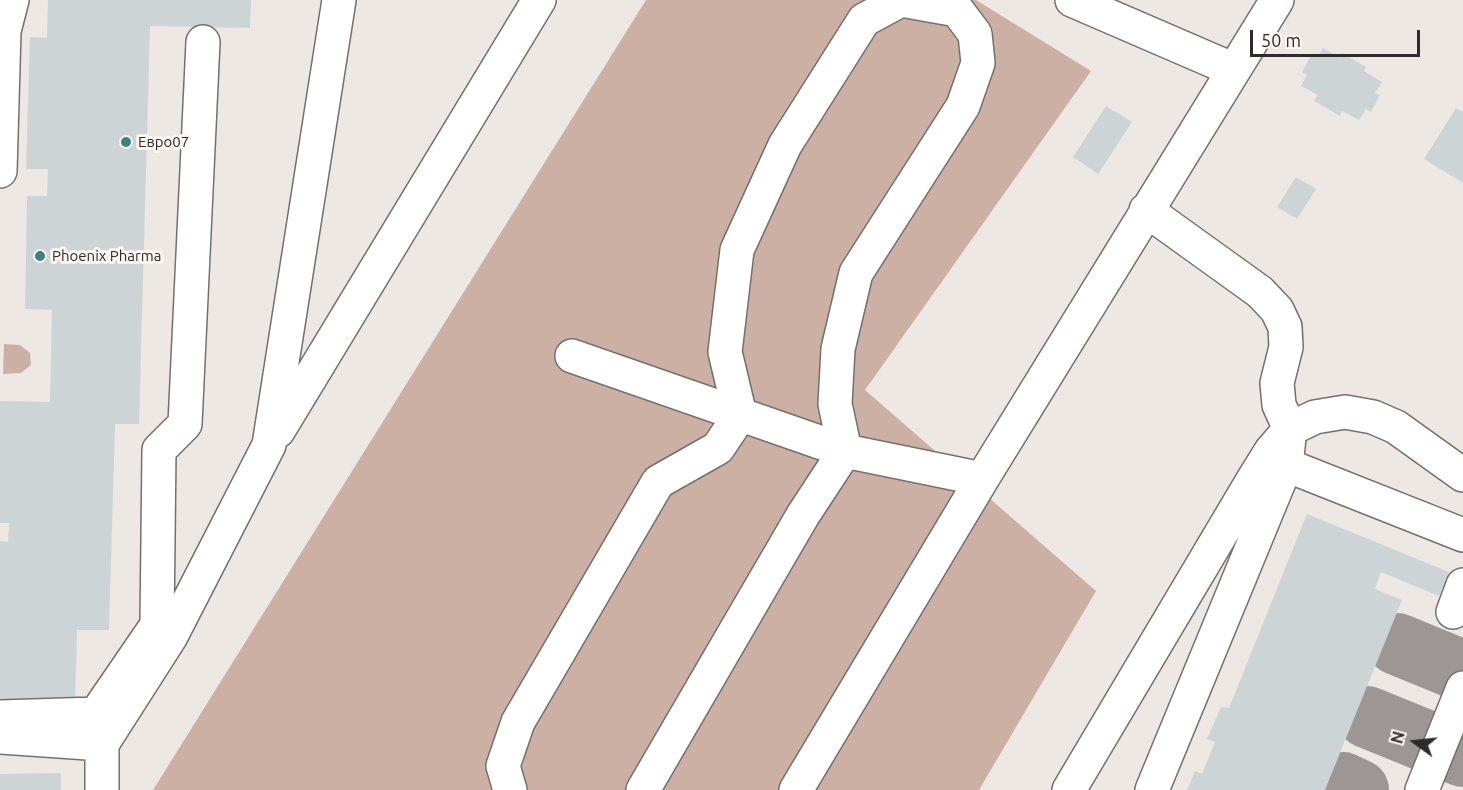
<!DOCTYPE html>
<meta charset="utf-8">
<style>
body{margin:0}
#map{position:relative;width:1463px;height:790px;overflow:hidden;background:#eee8e5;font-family:Ubuntu,sans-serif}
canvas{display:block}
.north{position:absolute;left:1385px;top:712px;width:60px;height:60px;-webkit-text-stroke:4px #fcf5f2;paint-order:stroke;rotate:285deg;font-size:16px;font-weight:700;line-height:24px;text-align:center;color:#2e2b2a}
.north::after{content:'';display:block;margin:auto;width:21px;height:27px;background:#2e2b2a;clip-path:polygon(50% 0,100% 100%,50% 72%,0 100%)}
.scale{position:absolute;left:1250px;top:30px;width:170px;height:27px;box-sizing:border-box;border:3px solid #2e2b2a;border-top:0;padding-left:8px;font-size:18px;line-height:21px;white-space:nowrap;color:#2e2b2a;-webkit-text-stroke:4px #fcf5f2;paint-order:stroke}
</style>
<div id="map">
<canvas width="1463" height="790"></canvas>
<div class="north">N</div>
<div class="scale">50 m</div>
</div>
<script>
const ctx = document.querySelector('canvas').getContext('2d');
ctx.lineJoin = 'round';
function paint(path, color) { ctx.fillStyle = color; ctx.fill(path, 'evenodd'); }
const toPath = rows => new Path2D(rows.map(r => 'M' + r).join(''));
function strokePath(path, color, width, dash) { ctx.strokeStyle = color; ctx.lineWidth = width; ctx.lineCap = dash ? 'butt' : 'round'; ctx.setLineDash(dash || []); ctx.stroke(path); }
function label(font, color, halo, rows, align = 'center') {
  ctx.font = font + ' Ubuntu,sans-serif'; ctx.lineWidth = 6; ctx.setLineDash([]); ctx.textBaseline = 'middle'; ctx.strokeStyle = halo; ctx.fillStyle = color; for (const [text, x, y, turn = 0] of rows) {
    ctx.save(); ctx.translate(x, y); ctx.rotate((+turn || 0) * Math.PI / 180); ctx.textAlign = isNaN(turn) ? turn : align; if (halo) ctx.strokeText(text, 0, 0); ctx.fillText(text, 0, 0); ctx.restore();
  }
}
paint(toPath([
 [646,0,976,0,1091,71,865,390,1096,591,979,790,153,790],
 [4,344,20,345,30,353,31,365,21,373,3,374]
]), '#ccb0a4');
strokePath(toPath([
 [1397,644,1463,671],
 [1367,717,1463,756],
 [1343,783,1358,790]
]), '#9c9795', 62);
paint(toPath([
 [48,0,251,0,250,28,150,26,139,424,115,424,109,630,77,630,75,704,0,702,0,541,8,542,9,523,0,523,0,401,50,402,52,310,25,309,27,196,47,196,48,169,26,169,30,37,47,38],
 [1323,48,1340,58,1342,53,1366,67,1364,71,1382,82,1375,93,1380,95,1371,112,1366,109,1359,120,1342,111,1340,116,1314,101,1318,95,1301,86,1307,75,1302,72,1312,54,1318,57],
 [1106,106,1132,122,1098,174,1073,157],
 [1456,108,1463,112,1463,183,1424,159],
 [1296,177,1316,189,1297,219,1277,207],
 [1307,514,1449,572,1439,596,1381,572,1375,589,1402,600,1325,790,1187,790,1195,771,1202,774,1215,742,1207,739,1221,707,1229,708],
 [61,773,61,790,0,790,0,774]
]), '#cdd4d5');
const minor = toPath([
 [1072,0,1234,70],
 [0,171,4,31,12,0],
 [1146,210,1260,292,1277,310,1285,327,1286,347,1277,383,1279,405,1290,429,1286,465,1463,535],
 [572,356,845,451,803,515,643,790],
 [278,431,539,0],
 [1453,612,1463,585],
 [0,717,96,714,157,625,159,450,185,424,203,42],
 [0,737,102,744,171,636,269,445,339,0],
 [102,790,102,744],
 [510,790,503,766,518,722,658,482,718,448,740,415,725,352,737,250,785,145,864,20,901,0,957,10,975,34,978,63,963,106,856,273,838,349,835,404,845,451,982,479],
 [796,790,982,479,1277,0],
 [1069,790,1253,480,1271,451,1290,429,1315,417,1345,412,1373,417,1396,427,1463,475],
 [1152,790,1286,465],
 [1422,790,1463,688]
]);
strokePath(minor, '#75706d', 36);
strokePath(minor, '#fff', 33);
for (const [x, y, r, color] of [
 [126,142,6,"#3a8288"],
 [40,256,6,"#3a8288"]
]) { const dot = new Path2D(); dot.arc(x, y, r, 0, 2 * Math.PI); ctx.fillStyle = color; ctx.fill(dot); strokePath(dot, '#fcf5f2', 2); }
label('15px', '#2e2b2a', '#fcf5f2', [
 ["Евро07",138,142],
 ["Phoenix Pharma",52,256]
], 'left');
</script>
